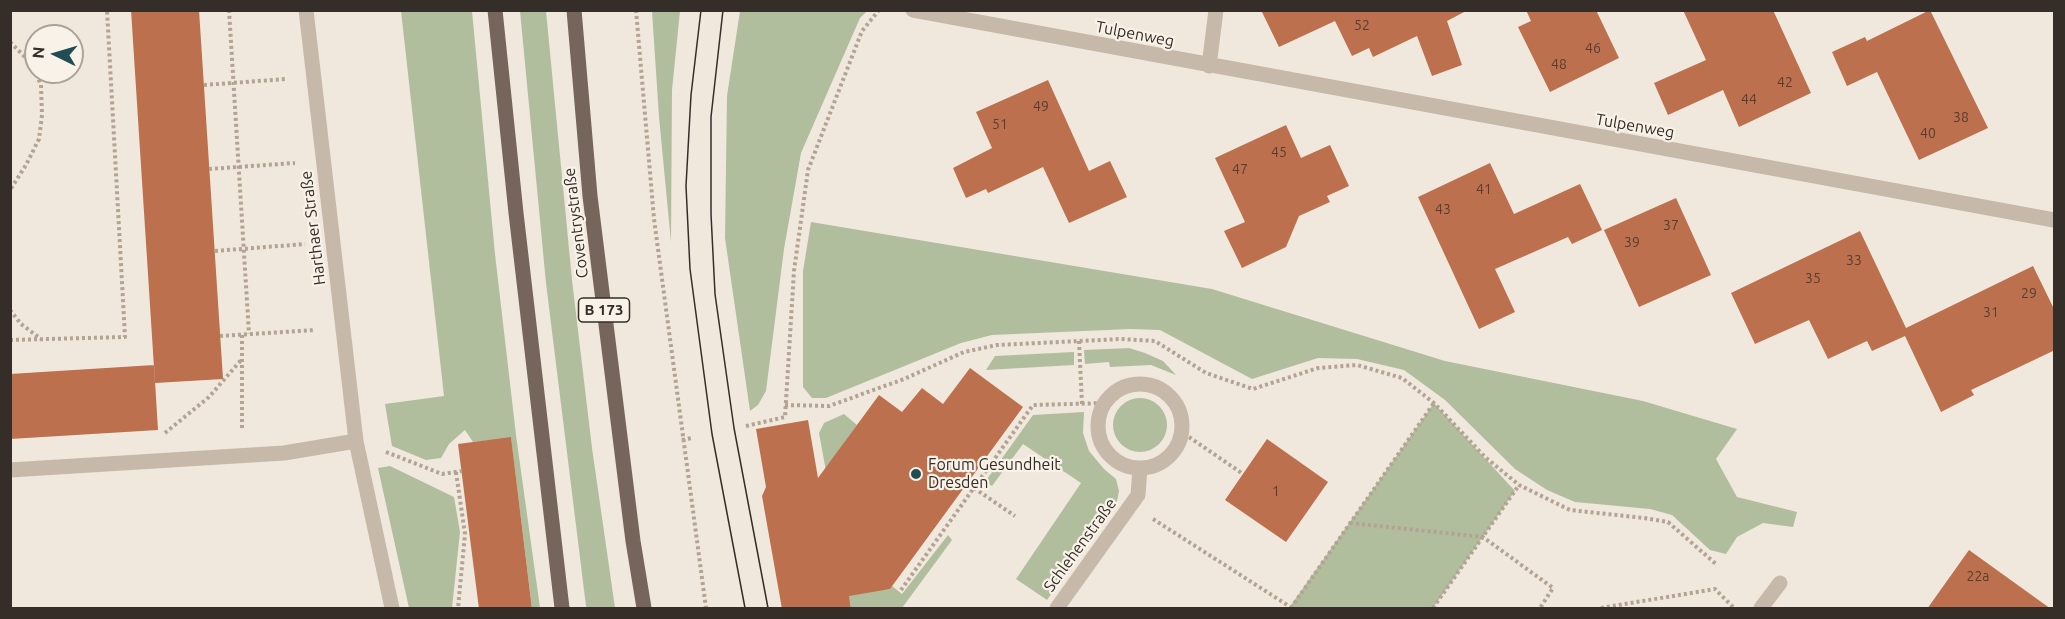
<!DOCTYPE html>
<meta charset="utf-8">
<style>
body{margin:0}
#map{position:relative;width:2065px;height:619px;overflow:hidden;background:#f0e8dc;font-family:Ubuntu,sans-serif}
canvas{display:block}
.frame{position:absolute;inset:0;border:12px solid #352d28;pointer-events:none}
.north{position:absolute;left:24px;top:24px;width:60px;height:60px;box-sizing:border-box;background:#f8f2e8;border:2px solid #aaa39b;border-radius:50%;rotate:275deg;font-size:16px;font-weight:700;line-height:24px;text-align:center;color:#352d28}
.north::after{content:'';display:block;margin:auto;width:21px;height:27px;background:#214c53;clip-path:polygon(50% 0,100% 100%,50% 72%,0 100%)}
</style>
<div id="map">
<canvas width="2065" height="619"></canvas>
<div class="frame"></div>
<div class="north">N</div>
</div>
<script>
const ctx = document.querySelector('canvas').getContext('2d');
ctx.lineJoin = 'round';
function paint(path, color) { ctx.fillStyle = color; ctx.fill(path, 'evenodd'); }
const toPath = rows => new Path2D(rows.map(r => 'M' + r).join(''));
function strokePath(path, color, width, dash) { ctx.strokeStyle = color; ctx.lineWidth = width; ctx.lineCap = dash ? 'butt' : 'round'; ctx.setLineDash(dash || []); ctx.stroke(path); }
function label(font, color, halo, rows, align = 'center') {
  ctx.font = font + ' Ubuntu,sans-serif'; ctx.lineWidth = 4.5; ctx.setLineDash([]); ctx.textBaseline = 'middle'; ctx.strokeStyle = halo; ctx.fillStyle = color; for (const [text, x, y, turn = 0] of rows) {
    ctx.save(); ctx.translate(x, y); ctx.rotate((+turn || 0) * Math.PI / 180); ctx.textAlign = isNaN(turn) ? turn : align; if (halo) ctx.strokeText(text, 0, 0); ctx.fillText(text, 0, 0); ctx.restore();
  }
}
paint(toPath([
 [401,11,472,11,495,254,516,435,540,608,532,608,511,438,473,442,465,430,449,444,441,458,426,460,392,446,385,404,444,396],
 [520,11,546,11,572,280,592,448,615,608,587,608,586,606,546,283],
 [652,11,680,11,672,90,671,242,659,117],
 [740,11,867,11,860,18,801,153,784,249,766,391,758,405,750,411,725,238,727,96],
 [811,222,1212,289,1445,361,1643,401,1737,429,1716,459,1737,497,1797,512,1793,527,1763,523,1737,537,1726,554,1710,550,1672,515,1650,509,1575,502,1547,490,1515,469,1445,400,1404,370,1357,359,1318,358,1252,379,1160,330,1130,329,992,335,961,343,826,398,812,398,803,387,803,271],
 [1129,348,1145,353,1163,361,1176,375,1151,365,1110,367,1109,362,1085,364,1084,350],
 [1074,352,1074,365,986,370,995,356],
 '1113 425a27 27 0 1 1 54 0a27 27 0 1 1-54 0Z',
 [1434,403,1515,491,1433,608,1289,608],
 [1084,412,1083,433,1089,451,1104,469,1116,479,1119,491,1117,501,1047,600,1016,579,1081,483,1023,444,992,486,985,482,1033,415],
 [844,414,857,425,845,442,864,577,882,590,890,589,892,586,902,594,948,535,952,540,902,608,851,608,819,433,824,423],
 [390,466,454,497,460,532,452,608,409,608,378,468]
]), '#b1be9d');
paint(toPath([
 [131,10,199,10,223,379,155,383],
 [1261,10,1468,10,1447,21,1462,65,1432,76,1417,36,1373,57,1369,48,1352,56,1335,21,1279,47],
 [1526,10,1596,10,1619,58,1550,92,1518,27,1531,21],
 [1683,10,1773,10,1811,93,1739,127,1723,90,1668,115,1654,83,1706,60],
 [1930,10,1988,128,1919,160,1877,72,1847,86,1832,52,1865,37,1867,41],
 [1048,80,1089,171,1110,161,1127,197,1069,223,1043,167,988,193,986,189,966,198,953,168,992,148,976,112],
 [1286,125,1301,158,1330,145,1349,186,1327,196,1330,202,1299,216,1286,247,1242,268,1224,231,1245,222,1215,158],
 [1490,163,1514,214,1580,184,1602,230,1572,244,1568,237,1495,269,1515,312,1479,329,1418,197],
 [1676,198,1711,275,1639,307,1604,230],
 [1860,231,1906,328,2033,266,2055,311,2055,350,1971,390,1974,395,1941,412,1905,336,1872,351,1867,341,1828,359,1809,320,1755,344,1731,293],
 [154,365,158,430,10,439,10,374],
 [970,368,1023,407,890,589,849,596,851,609,782,609,762,496,766,487,756,429,808,420,818,478,879,395,902,412,922,388,943,404],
 [511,437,532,609,479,609,458,444],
 [1267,439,1328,482,1286,542,1225,500],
 [1969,550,2051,609,1927,609]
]), '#bc704e');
strokePath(toPath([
 [229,10,249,334],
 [636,10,654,219,706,608],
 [10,42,32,64,41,85,42,115,39,139,26,165,10,190],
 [204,85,286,79],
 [209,169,295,163],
 [215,251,305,244],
 [10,310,21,324,41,339],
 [242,335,242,429],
 [220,336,315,330],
 [10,340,125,337,107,10],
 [1079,341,1082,404],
 [785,405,829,406,904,379,964,352,997,345,1121,339,1155,341,1206,373,1253,389,1318,368,1357,365,1402,378,1434,403,1485,457,1519,485,1570,510,1644,518,1668,522,1717,565],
 [746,426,785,417,794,271,808,170,862,31,879,10],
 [165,433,209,397,242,359],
 [1189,437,1243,474],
 [682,440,692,438],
 [386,452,442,474,462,471],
 [456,472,465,534,458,608],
 [974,488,1015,516],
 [1153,519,1292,608],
 [1350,523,1483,537,1553,588,1540,608],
 [901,590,1033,405,1105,403],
 [1291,608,1434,403],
 [1433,608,1519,485],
 [1601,608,1715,589,1734,608]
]), '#b3a393', 4, [3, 3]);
strokePath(toPath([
 [306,10,356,441,392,608],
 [913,10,2054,220],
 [1209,66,1216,10],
 '1098 426a42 42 0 1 1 84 0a42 42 0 1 1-84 0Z',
 [10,470,284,453,356,441],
 [1057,608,1138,495,1140,468],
 [1761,608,1780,583]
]), '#c7b9a9', 15);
strokePath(toPath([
 [495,10,516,213,562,608],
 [574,10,590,196,633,541,644,608]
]), '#76655b', 15);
strokePath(toPath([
 [701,10,691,95,686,186,690,269,712,434,745,608],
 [723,10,711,117,711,214,715,294,734,428,768,608]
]), '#352d28', 1.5);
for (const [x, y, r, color] of [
 [916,474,6,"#214c53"]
]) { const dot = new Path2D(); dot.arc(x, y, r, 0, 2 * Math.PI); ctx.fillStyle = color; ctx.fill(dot); strokePath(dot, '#f8f2e8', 2); }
label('14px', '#573e32', null, [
 ["52",1362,25],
 ["46",1593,48],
 ["48",1559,64],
 ["42",1785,82],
 ["44",1749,99],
 ["49",1041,106],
 ["38",1961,117],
 ["51",1000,124],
 ["40",1928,133],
 ["45",1279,152],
 ["47",1240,169],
 ["41",1484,189],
 ["43",1443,209],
 ["37",1671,225],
 ["39",1632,242],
 ["33",1854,260],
 ["35",1813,278],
 ["29",2029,293],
 ["31",1991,312],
 ["1",1276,491],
 ["22a",1978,576]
]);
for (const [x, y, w] of [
 [604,310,51]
]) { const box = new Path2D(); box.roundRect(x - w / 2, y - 12, w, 24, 4.5); ctx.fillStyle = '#f8f2e8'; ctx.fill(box); strokePath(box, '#352d28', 1.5); }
label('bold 15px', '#352d28', null, [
 ["B 173",604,310]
]);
label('16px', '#352d28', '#f8f2e8', [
 ["Tulpenweg",1135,34,11],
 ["Tulpenweg",1635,126,10],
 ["Coventrystraße",576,223,-97],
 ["Harthaer Straße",313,228,-97],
 ["Schlehenstraße",1080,545,-54]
]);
label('16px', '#352d28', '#f8f2e8', [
 ["Forum Gesundheit",928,465],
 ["Dresden",928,483]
], 'left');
</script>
